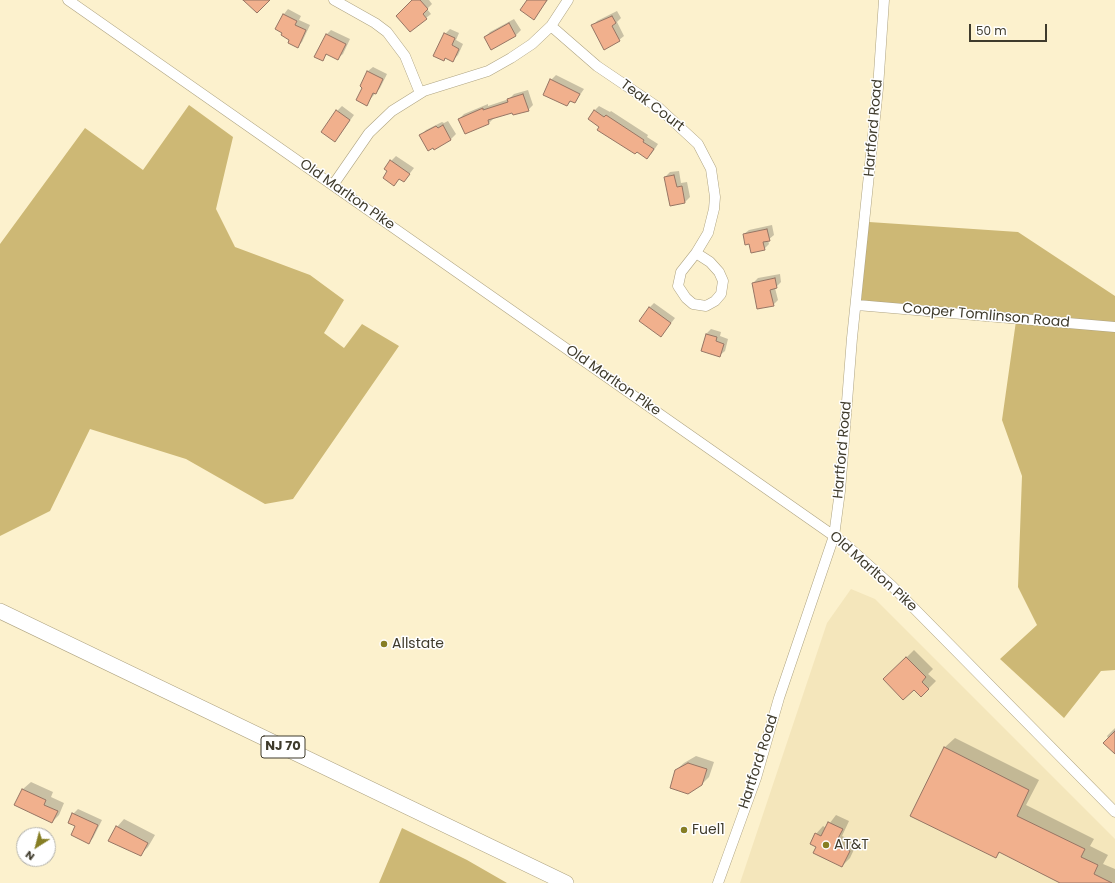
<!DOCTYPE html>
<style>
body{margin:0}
#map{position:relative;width:1115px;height:883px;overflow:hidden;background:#fcf1cd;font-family:Poppins,sans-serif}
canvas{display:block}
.north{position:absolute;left:16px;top:827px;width:40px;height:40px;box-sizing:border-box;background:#fff;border:1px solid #b2b1ab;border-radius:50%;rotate:216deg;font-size:11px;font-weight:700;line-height:16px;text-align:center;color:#3f3b2c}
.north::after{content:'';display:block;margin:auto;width:14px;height:18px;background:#867e24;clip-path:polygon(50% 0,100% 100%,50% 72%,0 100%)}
.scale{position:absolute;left:969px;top:24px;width:78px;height:18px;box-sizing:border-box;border:2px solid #3f3b2c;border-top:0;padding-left:5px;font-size:12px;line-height:14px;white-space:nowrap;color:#3f3b2c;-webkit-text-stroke:3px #fff;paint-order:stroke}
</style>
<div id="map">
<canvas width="1115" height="883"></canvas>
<div class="north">N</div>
<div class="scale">50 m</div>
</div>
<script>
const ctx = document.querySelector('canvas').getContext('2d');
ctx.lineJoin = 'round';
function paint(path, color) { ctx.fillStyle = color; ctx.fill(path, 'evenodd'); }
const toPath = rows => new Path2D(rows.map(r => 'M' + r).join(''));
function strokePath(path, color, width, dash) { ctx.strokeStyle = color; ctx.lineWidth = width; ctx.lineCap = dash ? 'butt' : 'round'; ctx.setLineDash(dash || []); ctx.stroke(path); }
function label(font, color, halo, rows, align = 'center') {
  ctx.font = font + ' Poppins,sans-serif'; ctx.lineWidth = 3; ctx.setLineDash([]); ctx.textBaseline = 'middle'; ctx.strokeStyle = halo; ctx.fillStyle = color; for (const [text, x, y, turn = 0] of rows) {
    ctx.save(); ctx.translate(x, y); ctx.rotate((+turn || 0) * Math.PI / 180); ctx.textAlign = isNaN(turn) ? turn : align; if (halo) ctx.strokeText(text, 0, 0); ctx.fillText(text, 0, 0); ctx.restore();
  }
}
paint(toPath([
 [851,589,875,599,1115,839,1115,883,740,883,827,623]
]), '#f4e6bb');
paint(toPath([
 [189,105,233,137,216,209,235,247,310,275,344,300,324,333,344,348,362,324,399,346,293,499,265,504,186,459,90,429,50,511,0,536,0,244,85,128,143,170],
 [869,222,1018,232,1115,296,1115,670,1101,671,1064,718,1000,659,1037,625,1018,587,1022,476,1002,420,1016,321,861,300],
 [402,828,467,860,507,883,379,883]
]), '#cdb875');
paint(toPath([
 [413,0,429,0,432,4,427,9,431,14,426,18],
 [528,0,548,0,534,18],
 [288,9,301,16,299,20,310,25,302,42,297,47,284,32,277,29,284,14],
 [617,11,621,18,617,22,624,36,619,40,593,26,597,21],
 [514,19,521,30,516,35,491,49,485,37,490,32],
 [450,29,459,33,456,40,463,44,458,55,453,60,447,57,443,60,445,34],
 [331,30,350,39,343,54,338,58,328,53,322,60,326,35],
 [373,67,387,74,380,88,366,104,364,87,361,86,368,71],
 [556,75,584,89,575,102,572,100,567,105,551,80],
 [528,90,533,105,528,110,513,111,494,118,489,123,459,119,464,114,488,104,488,106,509,99,514,94],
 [342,106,354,115,335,141,337,111],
 [599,106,610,112,611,111,648,135,647,137,658,144,652,153,647,158,600,126,595,110],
 [448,121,456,134,451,139,434,148,421,135,426,130,442,122,444,123],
 [396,156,414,168,404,181,400,178,394,185,389,171,391,161],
 [679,171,681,183,687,182,690,197,685,202,670,204,665,177,670,172],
 [772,225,774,235,768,240,769,244,764,249,750,243,744,234,749,230],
 [780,274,781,282,775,288,778,300,773,305,753,283,758,278],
 [654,303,675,318,661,336,649,308],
 [711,329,721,332,720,336,728,339,725,351,720,355,702,350,706,334],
 [914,650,933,669,928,674,936,681,921,696,914,688,885,679],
 [1115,728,1115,752,1107,736],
 [955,738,1039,780,1026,805,1094,839,1090,846,1108,855,1103,864,1115,869,1115,883,1063,883,1000,852,995,857,944,748],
 [696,756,714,762,709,777,701,785,676,770,684,763],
 [31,782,53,792,51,797,64,803,59,815,52,822,16,805,23,789],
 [78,809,102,820,93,838,88,843,76,826,73,814],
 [836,815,849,821,842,836,857,843,850,858,842,866,818,846,816,834,823,826,826,828],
 [124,819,155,835,148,847,140,855,117,827]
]), '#0003');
const building = toPath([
 [243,0,270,0,257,13,243,0],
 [412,0,420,0,428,9,423,14,427,19,410,32,396,16,412,0],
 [527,0,547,0,534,20,520,10,527,0],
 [283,14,297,21,295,25,306,30,298,48,288,43,289,40,281,35,282,33,275,29,283,14],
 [612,16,616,23,612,26,620,41,604,50,591,25,612,16],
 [509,23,516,36,491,50,484,37,509,23],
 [444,33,455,38,452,45,459,49,453,62,445,58,444,61,433,56,444,33],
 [326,34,346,44,338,60,326,54,323,61,314,57,326,34],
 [367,71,383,79,376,94,373,93,367,106,356,100,362,88,360,86,367,71],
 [550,79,580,94,575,103,570,101,567,106,543,95,550,79],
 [523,94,529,111,513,115,512,113,488,120,489,124,465,134,458,119,483,108,483,110,508,102,507,99,523,94],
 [336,110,350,120,335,142,321,132,336,110],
 [594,110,604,117,606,115,644,140,643,142,654,149,647,159,637,152,635,154,597,130,599,127,588,119,594,110],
 [443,125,451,140,434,150,433,148,428,151,419,135,436,126,438,128,443,125],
 [390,160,410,174,404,182,399,179,394,186,383,178,387,171,384,169,390,160],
 [674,175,677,187,682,186,685,203,670,206,664,177,674,175],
 [767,229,770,241,763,242,765,250,751,253,749,244,745,245,743,234,767,229],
 [775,278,777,288,770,290,774,306,757,309,752,283,775,278],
 [649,307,671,323,661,337,639,321,649,307],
 [706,334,717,337,716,341,724,344,720,357,701,351,706,334],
 [906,657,926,677,922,682,929,689,921,697,914,690,903,700,883,679,906,657],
 [1115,731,1115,754,1103,743,1115,731],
 [944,747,1029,790,1017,816,1085,849,1081,857,1098,865,1094,874,1112,883,1060,883,999,852,996,858,910,816,944,747],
 [688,763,707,769,702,785,688,794,670,788,675,770,688,763],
 [22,789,46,800,44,805,58,811,52,823,14,805,22,789],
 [72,813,98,825,89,844,71,835,75,826,68,823,72,813],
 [828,822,843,829,835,844,850,851,842,867,813,853,816,847,810,844,815,833,821,836,828,822],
 [116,826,148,843,141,856,108,841,116,826]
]);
paint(building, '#f1b08d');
strokePath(building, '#967564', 1);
const minor = toPath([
 [68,0,844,543,892,586,1115,812],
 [334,0,375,23,387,32,405,56,420,93],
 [551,26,597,66,659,108,698,144,711,169,715,197,714,209,708,233,696,253,681,272,678,286,686,298,693,304,706,306,715,301,721,294,723,281,719,272,710,262,696,253],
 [333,185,369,133,392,111,424,91,488,71,511,58,532,44,551,26,568,0],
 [857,305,1115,327],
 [718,883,756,778,779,698,834,536,840,491,852,338,878,88,884,0]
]);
const highway = toPath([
 [0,611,566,883]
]);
strokePath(minor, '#aea381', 11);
strokePath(highway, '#aea381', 16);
strokePath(minor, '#fff', 10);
strokePath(highway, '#fff', 15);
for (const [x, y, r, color] of [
 [384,644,4,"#867e24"],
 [684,830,4,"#867e24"],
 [826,845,4,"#867e24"]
]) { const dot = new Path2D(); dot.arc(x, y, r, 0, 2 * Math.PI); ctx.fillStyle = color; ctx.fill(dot); strokePath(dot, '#fff', 1.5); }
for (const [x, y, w] of [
 [283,747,44]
]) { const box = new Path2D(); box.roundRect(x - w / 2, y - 11, w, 22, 3); ctx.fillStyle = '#fff'; ctx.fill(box); strokePath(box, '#3f3b2c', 1); }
label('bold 13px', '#3f3b2c', null, [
 ["NJ 70",283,747]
]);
label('14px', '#3f3b2c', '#fff', [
 ["Teak Court",652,106,37],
 ["Hartford Road",874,128,-85],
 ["Old Marlton Pike",347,195,35],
 ["Cooper Tomlinson Road",986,316,5],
 ["Old Marlton Pike",613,381,35],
 ["Hartford Road",843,450,-85],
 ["Old Marlton Pike",873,572,42],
 ["Hartford Road",759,762,-72]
]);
label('14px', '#3f3b2c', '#fff', [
 ["Allstate",392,644],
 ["Fuel1",692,830],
 ["AT&T",834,845]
], 'left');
</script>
